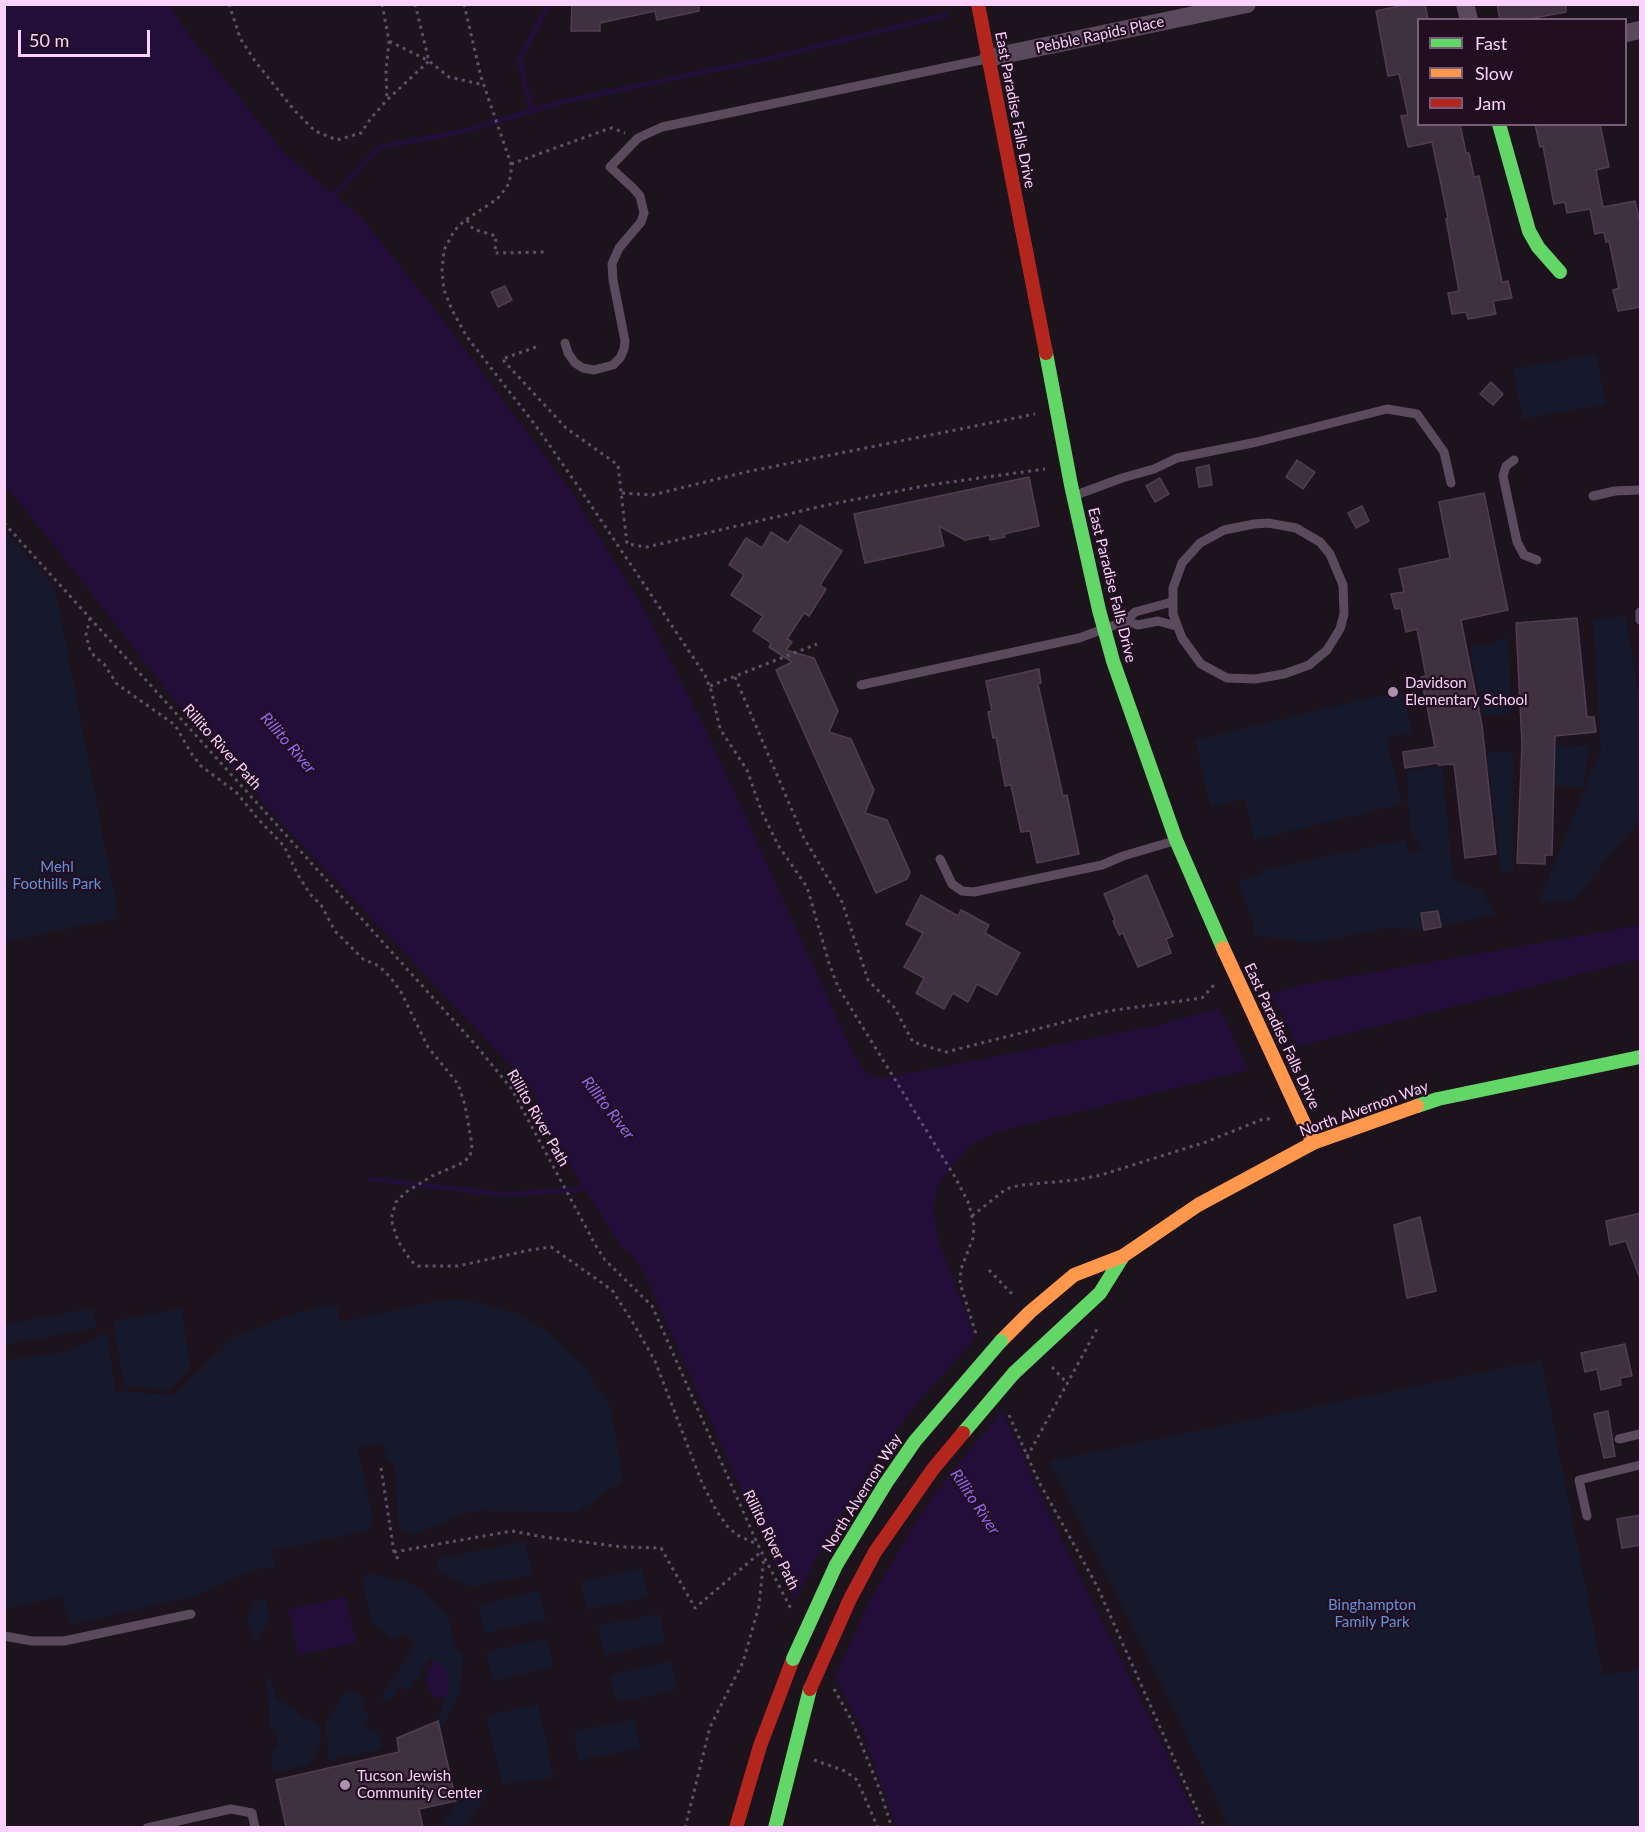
<!DOCTYPE html>
<style>
body{margin:0}
#map{position:relative;width:1645px;height:1832px;overflow:hidden;background:#1d131d;font-family:Lato,sans-serif}
canvas{display:block}
.frame{position:absolute;inset:0;border:6px solid #fad2fc;pointer-events:none}
.legend{position:absolute;left:1417px;top:18px;width:210px;height:108px;box-sizing:border-box;background:#210f21;border:2px solid #785d79;margin:0;padding:8px 10px;list-style:none;font-size:18px;color:#fad2fc}
.legend li{display:flex;align-items:center;gap:12px;height:30px}
.legend b{width:30px;border:2px solid #785d79}
.scale{position:absolute;left:18px;top:30px;width:132px;height:27px;box-sizing:border-box;border:3px solid #fad2fc;border-top:0;padding-left:8px;font-size:18px;line-height:21px;white-space:nowrap;color:#fad2fc;-webkit-text-stroke:4px #210f21;paint-order:stroke}
</style>
<div id="map">
<canvas width="1645" height="1832"></canvas>
<div class="frame"></div>
<ul class="legend">
<li><b style="height:8px;background:#63d668"></b>Fast</li>
<li><b style="height:8px;background:#ff974d"></b>Slow</li>
<li><b style="height:8px;background:#b3261e"></b>Jam</li>
</ul>
<div class="scale">50 m</div>
</div>
<script>
const ctx = document.querySelector('canvas').getContext('2d');
ctx.lineJoin = 'round';
function paint(path, color) { ctx.fillStyle = color; ctx.fill(path, 'evenodd'); }
const toPath = rows => new Path2D(rows.map(r => 'M' + r).join(''));
function strokePath(path, color, width, dash) { ctx.strokeStyle = color; ctx.lineWidth = width; ctx.lineCap = dash ? 'butt' : 'round'; ctx.setLineDash(dash || []); ctx.stroke(path); }
function label(font, color, halo, rows, align = 'center') {
  ctx.font = font + ' Lato,sans-serif'; ctx.lineWidth = 4.5; ctx.setLineDash([]); ctx.textBaseline = 'middle'; ctx.strokeStyle = halo; ctx.fillStyle = color; for (const [text, x, y, turn = 0] of rows) {
    ctx.save(); ctx.translate(x, y); ctx.rotate((+turn || 0) * Math.PI / 180); ctx.textAlign = isNaN(turn) ? turn : align; if (halo) ctx.strokeText(text, 0, 0); ctx.fillText(text, 0, 0); ctx.restore();
  }
}
paint(toPath([
 [1596,354,1606,404,1523,419,1513,369],
 [5,531,55,588,119,918,5,942],
 [1625,616,1640,702,1640,818,1573,901,1539,902,1601,750,1593,619],
 [1508,637,1512,713,1484,717,1470,646,1491,644],
 [1402,690,1412,732,1386,739,1402,804,1255,840,1245,799,1211,807,1195,740],
 [1555,745,1589,746,1583,788,1554,786],
 [1487,751,1513,753,1513,873,1501,871],
 [1442,765,1453,878,1482,891,1495,914,1441,927,1437,911,1422,914,1424,930,1387,928,1314,943,1254,935,1254,926,1238,880,1260,875,1260,870,1405,840,1409,854,1422,849,1410,829,1407,772],
 [447,1299,478,1303,517,1313,548,1332,583,1365,611,1408,623,1480,578,1512,474,1511,449,1519,449,1521,411,1535,399,1528,394,1462,387,1462,383,1443,358,1448,373,1520,368,1531,272,1551,275,1566,251,1571,192,1597,70,1625,62,1596,5,1609,5,1360,70,1351,107,1332,115,1391,174,1395,236,1335,312,1308,337,1305,340,1322],
 [93,1308,96,1328,5,1345,5,1324],
 [182,1308,190,1368,170,1391,124,1386,113,1321],
 [1541,1360,1603,1676,1640,1669,1640,1827,1229,1827,1180,1721,1050,1461],
 [525,1541,532,1575,471,1587,439,1572,436,1559],
 [642,1568,648,1597,587,1610,581,1582],
 [374,1574,387,1577,397,1583,400,1579,421,1589,448,1617,457,1651,460,1651,463,1657,460,1692,441,1730,438,1718,449,1685,445,1668,433,1660,429,1659,408,1692,401,1686,389,1703,381,1697,416,1643,401,1633,395,1640,372,1624,362,1576],
 [539,1591,546,1620,484,1633,478,1605],
 [265,1599,270,1621,255,1640,247,1618,255,1602],
 [660,1613,666,1642,605,1655,598,1626],
 [547,1638,554,1667,492,1681,486,1652],
 [671,1661,677,1690,616,1703,610,1675],
 [265,1677,272,1681,276,1698,320,1727,320,1746,309,1765,274,1772,271,1753,279,1746,277,1739,269,1722,270,1717],
 [348,1688,367,1700,361,1709,369,1714,364,1724,380,1734,382,1749,328,1761,326,1722],
 [538,1704,554,1777,502,1785,486,1716],
 [634,1719,641,1748,579,1761,573,1732],
 [490,1789,465,1827,442,1827,462,1793]
]), '#16182c');
paint(toPath([
 [4,5,169,5,192,39,285,154,362,218,437,312,569,488,647,614,707,732,851,1049,862,1068,873,1076,884,1078,1159,1025,1301,985,1640,925,1640,959,1304,1045,1248,1070,997,1132,971,1145,955,1162,937,1187,934,1210,937,1237,1006,1420,1036,1486,1164,1748,1200,1827,896,1827,861,1727,773,1560,645,1275,633,1256,620,1245,540,1118,536,1098,530,1086,290,832,191,721,33,519,5,486],
 [346,1597,356,1643,298,1655,288,1609],
 [433,1660,445,1668,449,1685,446,1697,433,1697,425,1680]
]), '#230e3a');
paint(toPath([
 [1270,991,1300,1050,1250,1073,1218,1005],
 [977,1337,1005,1408,948,1476,914,1525,870,1601,833,1681,793,1604,829,1534,874,1460,920,1399]
]), '#1d131d');
strokePath(toPath([
 [999,5,1003,4],
 [532,111,519,60,549,4],
 [329,200,380,147,464,131,566,101,762,60,946,15],
 [370,1179,506,1195,590,1188]
]), '#230e3a', 5);
const building = toPath([
 [572,4,699,4,699,11,657,20,655,11,600,23,600,31,571,31,572,4],
 [1409,4,1425,4,1428,20,1419,20,1419,124,1460,124,1466,153,1469,153,1474,177,1479,176,1502,282,1508,281,1512,298,1493,301,1496,314,1468,319,1466,312,1452,314,1448,293,1459,291,1446,219,1448,218,1432,142,1408,147,1401,116,1408,115,1399,74,1388,76,1376,11,1409,4],
 [1497,4,1566,4,1566,12,1523,20,1500,20,1497,4],
 [1535,124,1600,124,1609,167,1596,170,1603,207,1635,201,1641,227,1641,307,1618,311,1613,290,1619,288,1609,241,1606,242,1604,232,1595,234,1590,209,1567,213,1565,202,1554,204,1543,146,1540,147,1535,124],
 [505,286,512,300,498,307,491,292,505,286],
 [1491,382,1503,394,1493,405,1480,394,1491,382],
 [1297,460,1315,472,1303,489,1286,477,1297,460],
 [1209,465,1212,485,1199,487,1196,468,1209,465],
 [1029,477,1039,526,1004,534,1005,537,990,540,990,535,965,540,939,526,944,546,865,563,854,514,1029,477],
 [1160,478,1169,494,1155,502,1146,486,1160,478],
 [1484,493,1508,610,1461,620,1482,725,1496,854,1465,858,1454,764,1438,765,1438,763,1405,768,1403,752,1435,747,1421,677,1426,676,1417,629,1406,632,1401,608,1395,609,1391,594,1404,592,1399,569,1450,558,1439,502,1484,493],
 [1362,506,1369,521,1356,528,1348,513,1362,506],
 [800,525,842,551,820,585,826,589,809,616,804,613,787,639,792,642,786,650,814,658,838,711,829,732,851,739,874,790,865,813,887,820,910,872,907,879,876,893,776,670,792,662,769,647,771,643,753,631,763,616,731,595,744,575,729,565,746,538,762,548,771,532,788,543,800,525],
 [1577,618,1587,717,1594,717,1596,732,1555,736,1552,855,1545,855,1545,864,1517,863,1522,745,1516,623,1577,618],
 [1039,669,1041,683,1038,684,1063,796,1067,795,1079,854,1037,863,1030,831,1021,832,1011,785,1005,786,996,737,993,738,988,712,992,711,986,681,1039,669],
 [1147,875,1173,936,1166,939,1171,953,1138,967,1123,933,1119,935,1113,921,1115,920,1104,894,1147,875],
 [921,895,958,916,961,910,989,925,985,933,1020,953,997,995,977,984,968,1002,953,993,944,1009,916,993,924,978,904,967,923,933,906,924,921,895],
 [1438,911,1441,927,1424,930,1421,913,1438,911],
 [1641,1213,1641,1275,1639,1276,1626,1241,1610,1245,1606,1221,1641,1213],
 [1420,1217,1436,1291,1407,1298,1394,1225,1420,1217],
 [1625,1344,1632,1376,1620,1378,1621,1385,1601,1390,1597,1369,1585,1372,1581,1353,1625,1344],
 [1608,1411,1615,1456,1604,1458,1594,1414,1608,1411],
 [1641,1515,1641,1545,1622,1548,1617,1519,1641,1515],
 [438,1721,456,1801,419,1809,423,1827,286,1827,276,1780,399,1752,397,1738,438,1721]
]);
paint(building, '#3f313f');
strokePath(building, '#503e50', 1.5);
strokePath(toPath([
 [229,4,240,38,255,61,294,110,315,131,337,140,361,133,371,118,387,100,429,61,389,41],
 [382,4,389,41,386,71,387,100],
 [415,4,429,61,449,77,484,85],
 [464,4,481,77,511,164,511,175,507,187,497,199,464,221,454,231,444,250,442,271,444,290,452,310,467,337,536,426,580,489,705,675,712,693,720,729,747,770,761,810,778,845,807,887,829,963,838,987,955,1177,969,1204,974,1226,973,1238,961,1269,960,1283,976,1334],
 [511,164,605,130,612,128,625,133],
 [467,220,473,229,496,236,495,253,547,252],
 [536,347,502,359,566,428,618,465,627,544,647,547,827,505,929,485,1045,469],
 [622,493,652,495,746,472,1035,414],
 [4,523,473,1042,511,1088,596,1246,605,1260,652,1306,758,1545,791,1609],
 [90,618,86,635,90,650,95,657,104,664,117,684,175,725,191,753,201,766,236,792,259,820,284,846,298,875,310,894,321,905,335,931,363,959,379,966,391,978,401,992,428,1047,458,1084,465,1105,472,1145,470,1157,460,1164,432,1176,406,1192,396,1202,391,1219,398,1241,411,1261,418,1266,458,1266,530,1250,551,1247,612,1290,632,1321,655,1361,702,1483,716,1510,727,1526,737,1535,757,1544],
 [735,677,804,838,842,902,868,980,894,1007,913,1042,946,1052,1108,1011,1202,998,1214,985],
 [710,686,817,644],
 [972,1216,1006,1189,1021,1185,1076,1180,1101,1175,1206,1142,1263,1119,1271,1119],
 [989,1270,1015,1297],
 [1052,1367,1067,1383],
 [1009,1415,1039,1482,1097,1586,1205,1828],
 [1027,1457,1097,1329],
 [381,1468,394,1552,398,1559],
 [394,1552,512,1531,544,1537,623,1547,661,1548,695,1608,762,1551],
 [834,1689,852,1721,879,1788,892,1828],
 [814,1760,845,1771,857,1780,878,1828],
 [685,1828,710,1727,743,1662,759,1606,764,1556]
]), '#5b526a', 3, [3, 4.5]);
strokePath(toPath([
 [565,343,568,353,575,363,583,368,594,370,613,365,620,358,624,349,625,341,613,280,612,264,619,248,641,222,644,213,640,196,633,188,610,167,638,138,662,127,986,59],
 [1514,460,1506,466,1503,476,1517,542,1524,555,1537,560],
 [1076,495,1122,478,1154,469,1177,458,1257,442,1387,409,1417,414,1444,452,1451,483],
 [1593,496,1615,491,1640,490],
 [1268,523,1296,528,1320,542,1330,554,1343,585,1344,614,1340,629,1327,650,1309,665,1284,674,1255,679,1227,678,1201,664,1182,638,1173,614,1173,588,1182,563,1200,543,1224,530,1254,524,1268,523],
 [1640,612,1640,620],
 [1126,621,1138,625,1158,621,1176,626],
 [861,685,1079,638,1126,621,1135,612,1172,602],
 [940,859,952,884,962,891,974,892,1102,865,1123,856,1174,841],
 [1619,1439,1640,1434],
 [1587,1516,1579,1480,1640,1465],
 [4,1636,32,1641,64,1641,191,1614],
 [147,1828,231,1809,252,1813,255,1828]
]), '#5b495d', 9);
strokePath(toPath([
 [1465,4,1469,20],
 [1626,33,1640,30],
 [988,58,1247,4]
]), '#5b495d', 18);
strokePath(toPath([
 [1499,124,1529,231,1538,247,1560,272],
 [1046,353,1071,485,1099,610,1113,661,1176,840,1223,948],
 [1417,1106,1438,1099,1640,1057],
 [1014,1373,1100,1293,1123,1256],
 [775,1828,810,1689]
]), '#63d668', 14);
strokePath(toPath([
 [1223,948,1313,1143],
 [1001,1341,1030,1312,1074,1275,1123,1256,1198,1205,1313,1143,1417,1106]
]), '#ff974d', 14);
strokePath(toPath([
 [978,4,1046,353],
 [736,1828,760,1746,793,1659]
]), '#b3261e', 14);
strokePath(toPath([
 [963,1433,1014,1373],
 [793,1659,836,1565,886,1483,915,1441,1001,1341]
]), '#63d668', 14);
strokePath(toPath([
 [810,1689,850,1599,875,1552,933,1469,963,1433]
]), '#b3261e', 14);
for (const [x, y, r, color] of [
 [1393,692,6,"#ad8fae"],
 [345,1785,6,"#ad8fae"]
]) { const dot = new Path2D(); dot.arc(x, y, r, 0, 2 * Math.PI); ctx.fillStyle = color; ctx.fill(dot); strokePath(dot, '#210f21', 2); }
label('15px', '#fad2fc', '#210f21', [
 ["Pebble Rapids Place",1100,35,-12],
 ["East Paradise Falls Drive",1015,110,79],
 ["East Paradise Falls Drive",1112,585,76],
 ["Rillito River Path",222,747,48],
 ["East Paradise Falls Drive",1282,1036,65],
 ["North Alvernon Way",1364,1109,-20],
 ["Rillito River Path",538,1118,60],
 ["North Alvernon Way",862,1493,-58],
 ["Rillito River Path",771,1540,64]
]);
label('15px', '#fad2fc', '#210f21', [
 ["Davidson",1405,683],
 ["Elementary School",1405,700],
 ["Tucson Jewish",357,1776],
 ["Community Center",357,1793]
], 'left');
label('15px', '#6492d7', '#210f21', [
 ["Mehl",57,867],
 ["Foothills Park",57,884],
 ["Binghampton",1372,1605],
 ["Family Park",1372,1622]
]);
label('italic 16px', '#9368f5', '#210f21', [
 ["Rillito River",288,743,49],
 ["Rillito River",608,1108,52],
 ["Rillito River",975,1502,56]
]);
</script>
